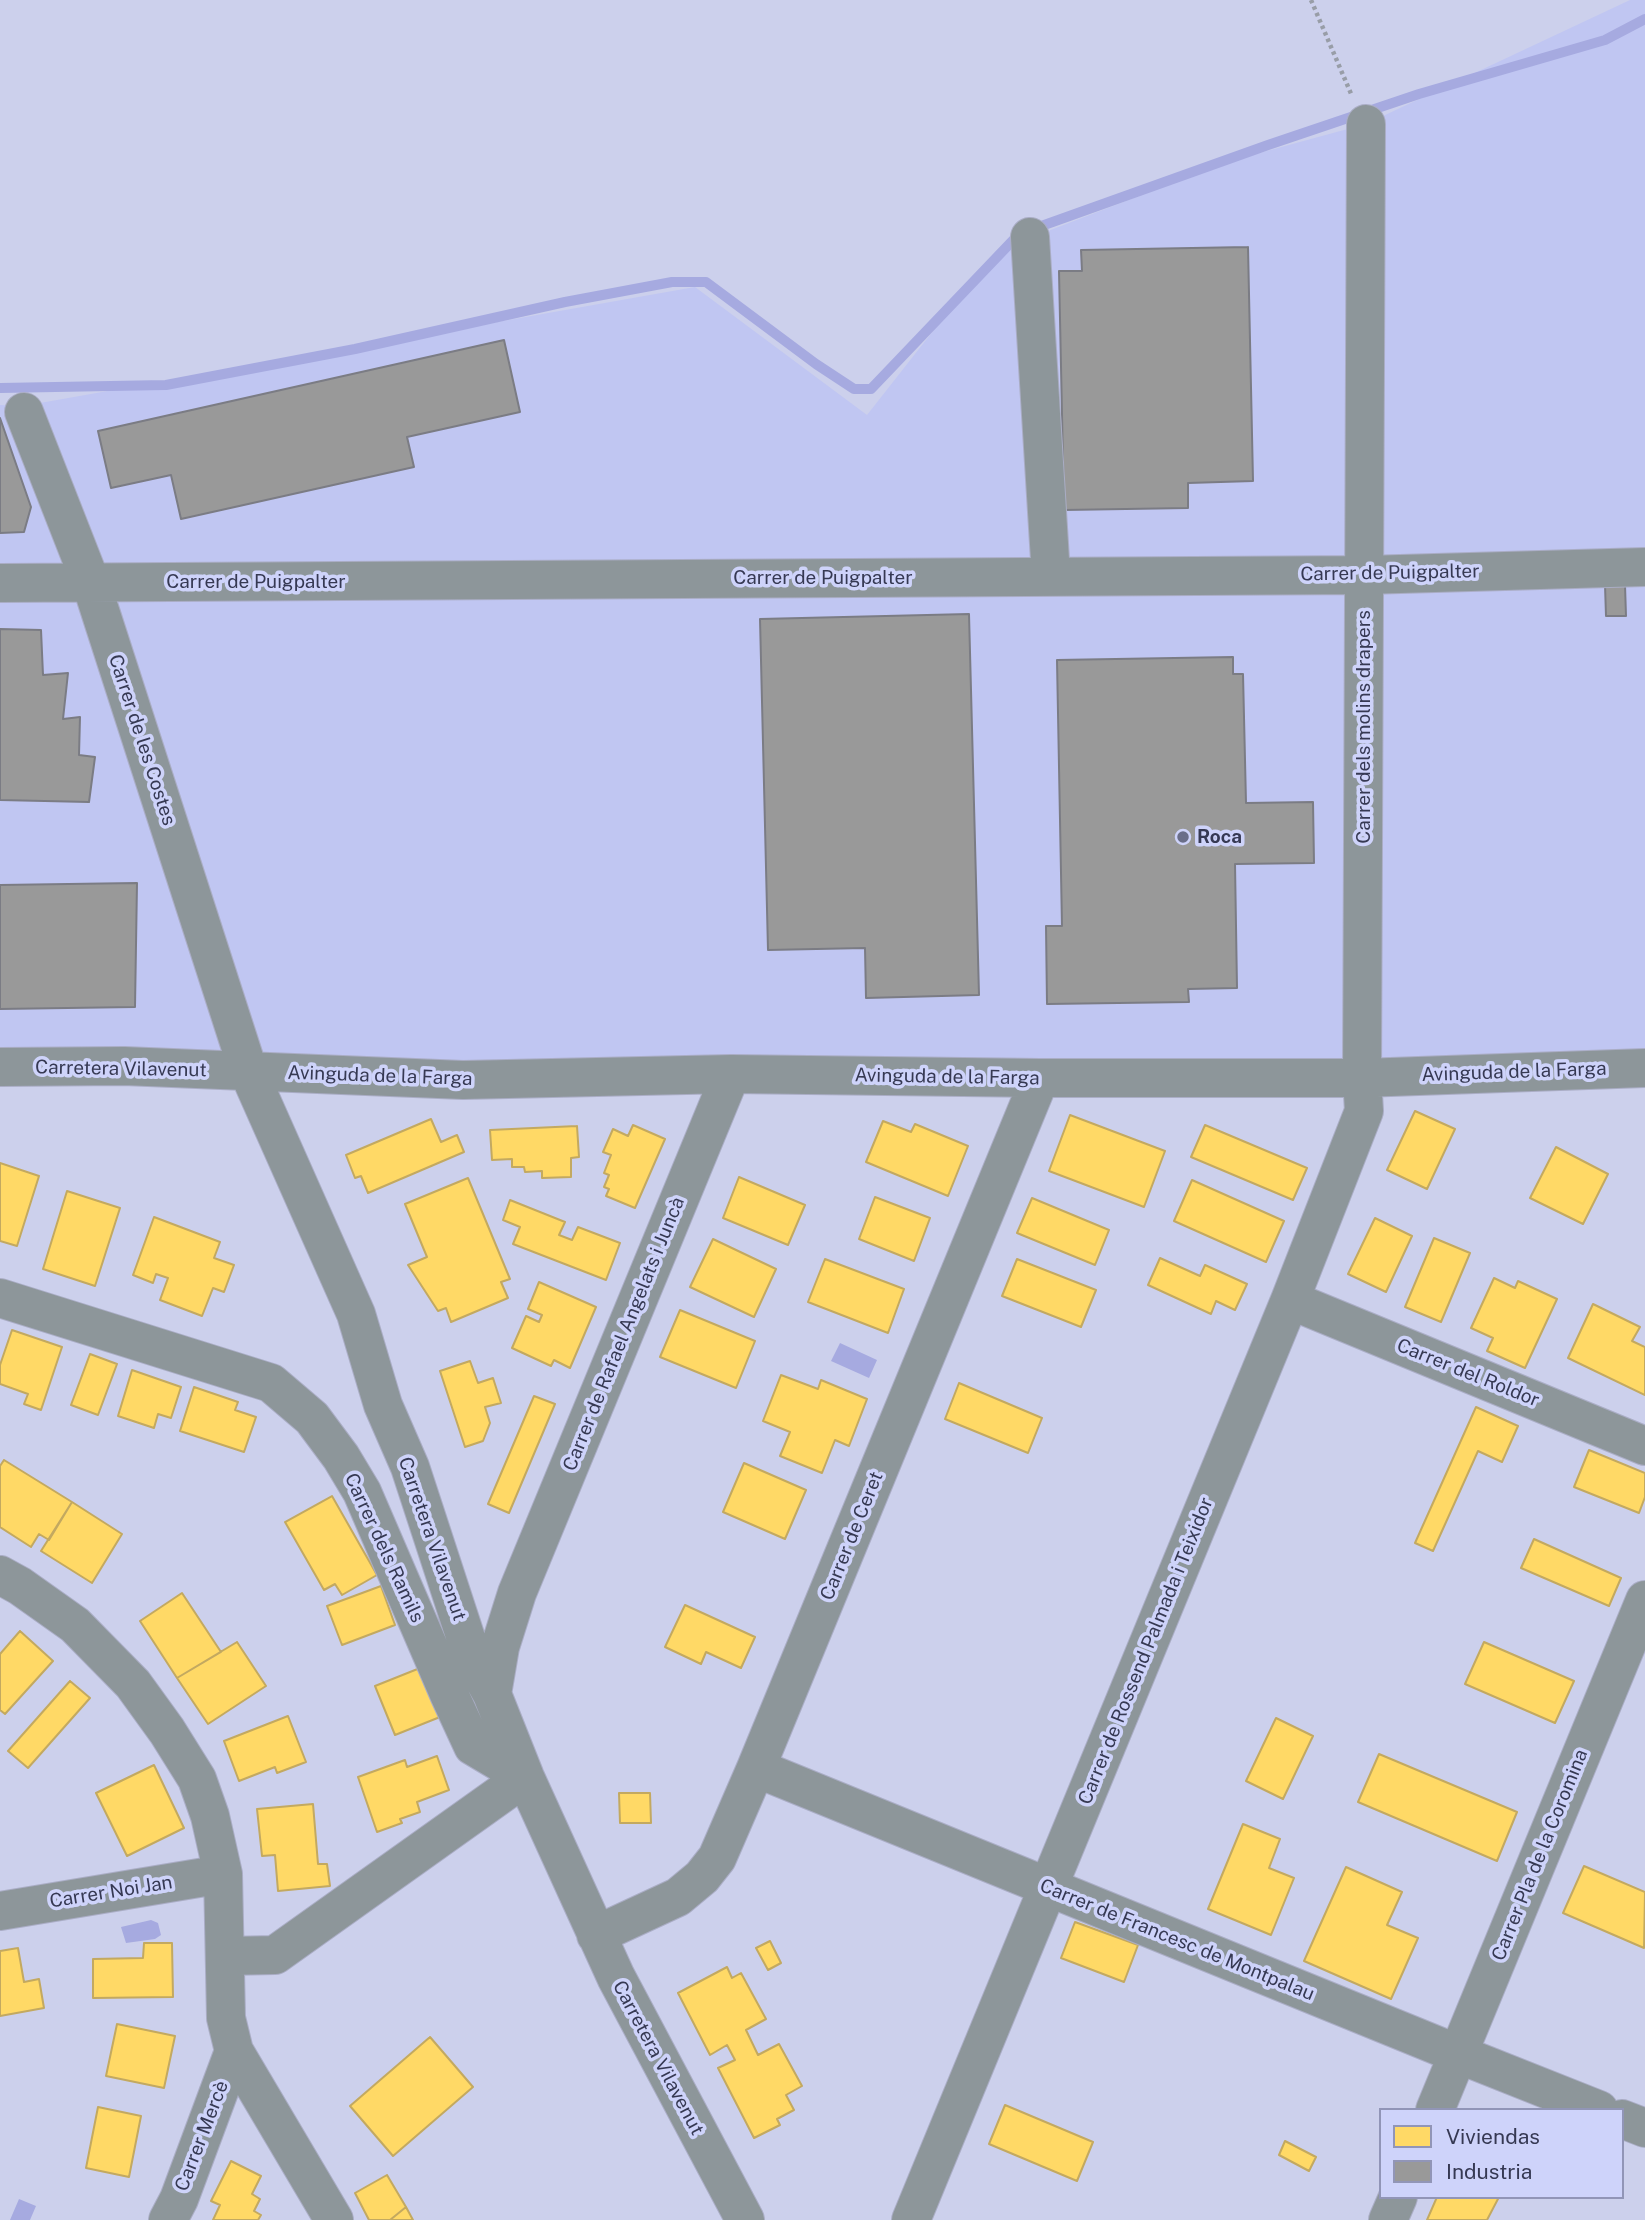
<!DOCTYPE html>
<meta charset="utf-8">
<style>
body{margin:0}
#map{position:relative;width:1645px;height:2220px;overflow:hidden;background:#ccd0ec;font-family:"Public Sans",sans-serif}
canvas{display:block}
.legend{position:absolute;left:1379px;top:2108px;width:245px;height:91px;box-sizing:border-box;background:#ced3fa;border:2px solid #9195b7;margin:0;padding:9px 12px;list-style:none;font-size:21px;color:#363953}
.legend li{display:flex;align-items:center;gap:14px;height:35px}
.legend b{width:35px;border:2px solid #9195b7}
</style>
<div id="map">
<canvas width="1645" height="2220"></canvas>
<ul class="legend">
<li><b style="height:19px;background:#ffd966"></b>Viviendas</li>
<li><b style="height:19px;background:#999"></b>Industria</li>
</ul>
</div>
<script>
const ctx = document.querySelector('canvas').getContext('2d');
ctx.lineJoin = 'round';
function paint(path, color) { ctx.fillStyle = color; ctx.fill(path, 'evenodd'); }
const toPath = rows => new Path2D(rows.map(r => 'M' + r).join(''));
function strokePath(path, color, width, dash) { ctx.strokeStyle = color; ctx.lineWidth = width; ctx.lineCap = dash ? 'butt' : 'round'; ctx.setLineDash(dash || []); ctx.stroke(path); }
function label(font, color, halo, rows, align = 'center') {
  ctx.font = font + ' "Public Sans",sans-serif'; ctx.lineWidth = 7; ctx.setLineDash([]); ctx.textBaseline = 'middle'; ctx.strokeStyle = halo; ctx.fillStyle = color; for (const [text, x, y, turn = 0] of rows) {
    ctx.save(); ctx.translate(x, y); ctx.rotate((+turn || 0) * Math.PI / 180); ctx.textAlign = isNaN(turn) ? turn : align; if (halo) ctx.strokeText(text, 0, 0); ctx.fillText(text, 0, 0); ctx.restore();
  }
}
paint(toPath([
 [1630,0,1645,0,1645,1064,0,1067,0,405,23,406,695,287,867,415,996,251,1230,161,1366,124]
]), '#c0c6f2');
paint(toPath([
 [840,1343,877,1360,869,1378,831,1361],
 [151,1920,158,1923,161,1935,155,1939,126,1943,121,1927],
 [19,2199,36,2206,30,2220,10,2220]
]), '#a6aae0');
const homes = toPath([
 [1415,1111,1455,1129,1427,1189,1387,1170,1415,1111],
 [1070,1115,1165,1151,1144,1207,1049,1171,1070,1115],
 [431,1119,441,1142,457,1135,464,1152,368,1193,361,1176,355,1178,346,1155,431,1119],
 [883,1121,911,1132,915,1124,968,1146,948,1196,866,1162,883,1121],
 [633,1125,665,1139,635,1208,606,1196,609,1189,604,1187,609,1175,604,1173,611,1155,603,1152,613,1129,628,1136,633,1125],
 [1205,1125,1307,1168,1293,1200,1191,1157,1205,1125],
 [577,1126,579,1157,571,1158,571,1177,542,1178,542,1171,525,1172,524,1167,512,1167,512,1159,492,1160,490,1130,577,1126],
 [1556,1147,1608,1174,1583,1224,1530,1198,1556,1147],
 [0,1163,39,1176,17,1246,0,1241,0,1163],
 [739,1177,805,1205,788,1245,723,1218,739,1177],
 [468,1178,510,1279,501,1282,508,1298,451,1322,446,1308,438,1311,408,1265,427,1257,405,1204,468,1178],
 [1192,1180,1284,1221,1266,1262,1174,1221,1192,1180],
 [67,1191,120,1208,95,1286,43,1269,67,1191],
 [875,1197,930,1218,914,1261,859,1239,875,1197],
 [1032,1198,1109,1230,1095,1265,1017,1233,1032,1198],
 [510,1200,565,1222,559,1235,572,1240,578,1227,620,1243,606,1280,513,1244,520,1227,503,1220,510,1200],
 [154,1217,220,1242,214,1258,234,1265,224,1292,213,1288,202,1316,160,1300,168,1278,156,1274,153,1283,133,1275,154,1217],
 [1375,1218,1412,1236,1386,1292,1348,1274,1375,1218],
 [1434,1238,1470,1253,1441,1322,1405,1307,1434,1238],
 [713,1239,776,1269,754,1317,690,1287,713,1239],
 [1160,1258,1200,1276,1205,1265,1247,1284,1235,1310,1216,1301,1211,1314,1148,1285,1160,1258],
 [825,1259,904,1289,888,1333,808,1302,825,1259],
 [1017,1259,1096,1290,1081,1327,1002,1296,1017,1259],
 [1494,1278,1515,1288,1518,1281,1557,1299,1525,1368,1487,1351,1493,1338,1471,1328,1494,1278],
 [539,1282,596,1307,570,1368,554,1360,551,1366,512,1348,526,1316,539,1322,542,1315,528,1309,539,1282],
 [1593,1304,1640,1327,1632,1341,1645,1347,1645,1395,1568,1358,1593,1304],
 [680,1310,755,1341,736,1388,660,1357,680,1310],
 [12,1330,62,1347,41,1410,24,1404,28,1394,0,1384,0,1365,12,1330],
 [90,1354,117,1364,98,1415,71,1405,90,1354],
 [470,1361,478,1383,493,1378,501,1403,485,1407,490,1423,483,1441,465,1447,440,1371,470,1361],
 [132,1370,181,1387,171,1418,158,1414,154,1428,118,1416,132,1370],
 [781,1375,818,1389,821,1380,867,1399,849,1446,835,1440,822,1473,780,1456,790,1432,763,1421,781,1375],
 [959,1383,1042,1418,1028,1453,945,1419,959,1383],
 [194,1387,238,1402,235,1410,256,1417,244,1452,180,1431,194,1387],
 [534,1396,555,1404,509,1513,488,1504,534,1396],
 [1476,1407,1518,1426,1502,1462,1478,1451,1433,1551,1415,1543,1476,1407],
 [1589,1450,1645,1473,1645,1497,1639,1513,1574,1487,1589,1450],
 [4,1460,72,1502,49,1540,39,1534,31,1547,0,1527,0,1466,4,1460],
 [744,1463,806,1490,785,1539,723,1512,744,1463],
 [332,1496,377,1575,342,1595,335,1584,324,1590,285,1522,332,1496],
 [72,1502,122,1534,92,1583,41,1551,72,1502],
 [1534,1539,1621,1578,1609,1606,1521,1568,1534,1539],
 [381,1586,395,1625,342,1645,327,1606,381,1586],
 [182,1593,221,1652,177,1678,140,1621,182,1593],
 [685,1605,755,1637,741,1668,706,1652,701,1664,665,1647,685,1605],
 [20,1631,53,1661,5,1714,0,1710,0,1654,20,1631],
 [237,1642,266,1686,208,1724,177,1678,237,1642],
 [1484,1642,1574,1681,1555,1723,1465,1684,1484,1642],
 [420,1668,440,1717,395,1735,375,1686,420,1668],
 [70,1681,90,1698,28,1768,8,1751,70,1681],
 [288,1716,306,1762,277,1773,275,1767,239,1781,224,1741,288,1716],
 [1276,1718,1313,1736,1283,1799,1246,1781,1276,1718],
 [1379,1754,1517,1812,1497,1861,1358,1802,1379,1754],
 [437,1756,449,1790,417,1802,420,1812,400,1819,402,1823,377,1832,358,1777,405,1760,407,1767,437,1756],
 [154,1765,184,1828,127,1856,96,1793,154,1765],
 [619,1793,650,1793,651,1823,620,1823,619,1793],
 [313,1804,318,1864,327,1864,330,1886,278,1891,275,1855,262,1856,257,1809,313,1804],
 [1243,1824,1280,1839,1269,1868,1294,1878,1271,1935,1208,1909,1243,1824],
 [1584,1866,1645,1892,1644,1948,1563,1913,1584,1866],
 [1346,1867,1402,1892,1387,1925,1418,1938,1391,1999,1304,1961,1346,1867],
 [1075,1922,1138,1945,1124,1982,1061,1958,1075,1922],
 [770,1941,781,1963,768,1970,756,1948,770,1941],
 [144,1943,172,1943,173,1997,93,1998,93,1959,143,1958,144,1943],
 [18,1948,24,1982,39,1979,44,2008,0,2016,0,1951,18,1948],
 [727,1967,732,1978,741,1973,766,2019,746,2030,758,2055,779,2044,802,2086,786,2095,794,2110,777,2119,780,2125,754,2138,718,2068,735,2060,727,2045,710,2055,678,1993,727,1967],
 [117,2024,175,2036,164,2088,106,2076,117,2024],
 [430,2037,473,2087,393,2156,350,2106,430,2037],
 [1005,2105,1093,2142,1077,2181,989,2144,1005,2105],
 [98,2107,141,2116,129,2177,86,2168,98,2107],
 [1285,2141,1316,2157,1309,2171,1279,2155,1285,2141],
 [231,2161,261,2176,252,2194,260,2199,254,2211,261,2215,258,2220,213,2220,220,2205,211,2201,231,2161],
 [387,2175,406,2207,390,2220,369,2220,355,2193,387,2175],
 [1437,2197,1499,2197,1487,2220,1427,2220,1437,2197],
 [406,2207,413,2220,390,2220,406,2207]
]);
paint(homes, '#ffd966');
strokePath(homes, '#c3a960', 2);
const industry = toPath([
 [1248,247,1253,481,1188,483,1188,508,1064,510,1059,271,1082,271,1081,250,1248,247],
 [504,340,520,412,407,437,414,467,181,519,171,475,111,488,98,431,504,340],
 [0,418,31,507,24,532,0,533,0,418],
 [1605,585,1625,585,1626,616,1606,616,1605,585],
 [969,614,979,995,866,998,865,948,768,950,760,619,969,614],
 [0,629,41,630,43,675,68,673,63,719,80,717,79,755,95,757,89,802,0,800,0,629],
 [1233,657,1233,674,1243,674,1246,803,1313,802,1314,863,1235,864,1237,988,1188,989,1189,1002,1047,1004,1046,926,1062,926,1057,660,1233,657],
 [137,883,135,1007,0,1009,0,885,137,883]
]);
paint(industry, '#999');
strokePath(industry, '#7b7c84', 2);
strokePath(toPath([
 [1033,229,1268,145,1419,94,1605,40,1645,19],
 [0,388,166,385,355,349,565,302,672,282,706,282,816,364,854,389,871,389,1019,234]
]), '#a6aae0', 10);
const minor = toPath([
 [1030,237,1051,576],
 [24,412,91,583,249,1073,356,1314,383,1405,410,1467,473,1660,492,1694,525,1777,616,1977,745,2220],
 [0,583,1365,575,1645,567],
 [0,1067,124,1066,463,1080,731,1074,1040,1078,1362,1078,1645,1068],
 [0,1298,271,1383,312,1418,341,1457,362,1492,449,1694,473,1746,525,1777],
 [1290,1300,1645,1446],
 [0,1575,20,1586,75,1625,133,1684,167,1731,197,1779,210,1816,223,1874,226,2018,234,2051,334,2220],
 [492,1694,500,1647,517,1593,731,1074],
 [756,1768,1458,2054,1599,2110],
 [0,1911,223,1874],
 [596,1935,678,1897,702,1877,717,1858,756,1768,1040,1078],
 [226,1956,275,1955,525,1777],
 [1435,2110,1645,1600],
 [1622,2119,1645,2128],
 [168,2220,179,2199,234,2051],
 [911,2220,1290,1300,1364,1111,1362,1078,1366,124],
 [1388,2220,1398,2197]
]);
strokePath(minor, '#aaadc5', 40);
strokePath(toPath([
 [1311,0,1352,96]
]), '#989da7', 4.5, [3.5, 3.5]);
strokePath(minor, '#8d969a', 38);
for (const [x, y, r, color] of [
 [1183,837,7,"#6a6e89"]
]) { const dot = new Path2D(); dot.arc(x, y, r, 0, 2 * Math.PI); ctx.fillStyle = color; ctx.fill(dot); strokePath(dot, '#ced3fa', 2.5); }
label('19px', '#363953', '#ced3fa', [
 ["Carrer de Puigpalter",1390,573,-1],
 ["Carrer de Puigpalter",823,578],
 ["Carrer de Puigpalter",256,582],
 ["Carrer dels molins drapers",1364,727,-90],
 ["Carrer de les Costes",142,740,72],
 ["Carretera Vilavenut",121,1069,1],
 ["Avinguda de la Farga",1514,1072,-2],
 ["Avinguda de la Farga",380,1076,2],
 ["Avinguda de la Farga",947,1077,1],
 ["Carrer de Rafael Angelats i Juncà",624,1334,-68],
 ["Carrer del Roldor",1468,1373,22],
 ["Carrer de Ceret",852,1536,-68],
 ["Carretera Vilavenut",432,1539,71],
 ["Carrer dels Ramils",384,1548,65],
 ["Carrer de Rossend Palmada i Teixidor",1146,1651,-68],
 ["Carrer Pla de la Coromina",1540,1855,-68],
 ["Carrer Noi Jan",111,1892,-9],
 ["Carrer de Francesc de Montpalau",1177,1940,22],
 ["Carretera Vilavenut",658,2058,62],
 ["Carrer Mercè",202,2136,-69]
]);
label('bold 19px', '#363953', '#ced3fa', [
 ["Roca",1197,837]
], 'left');
</script>
